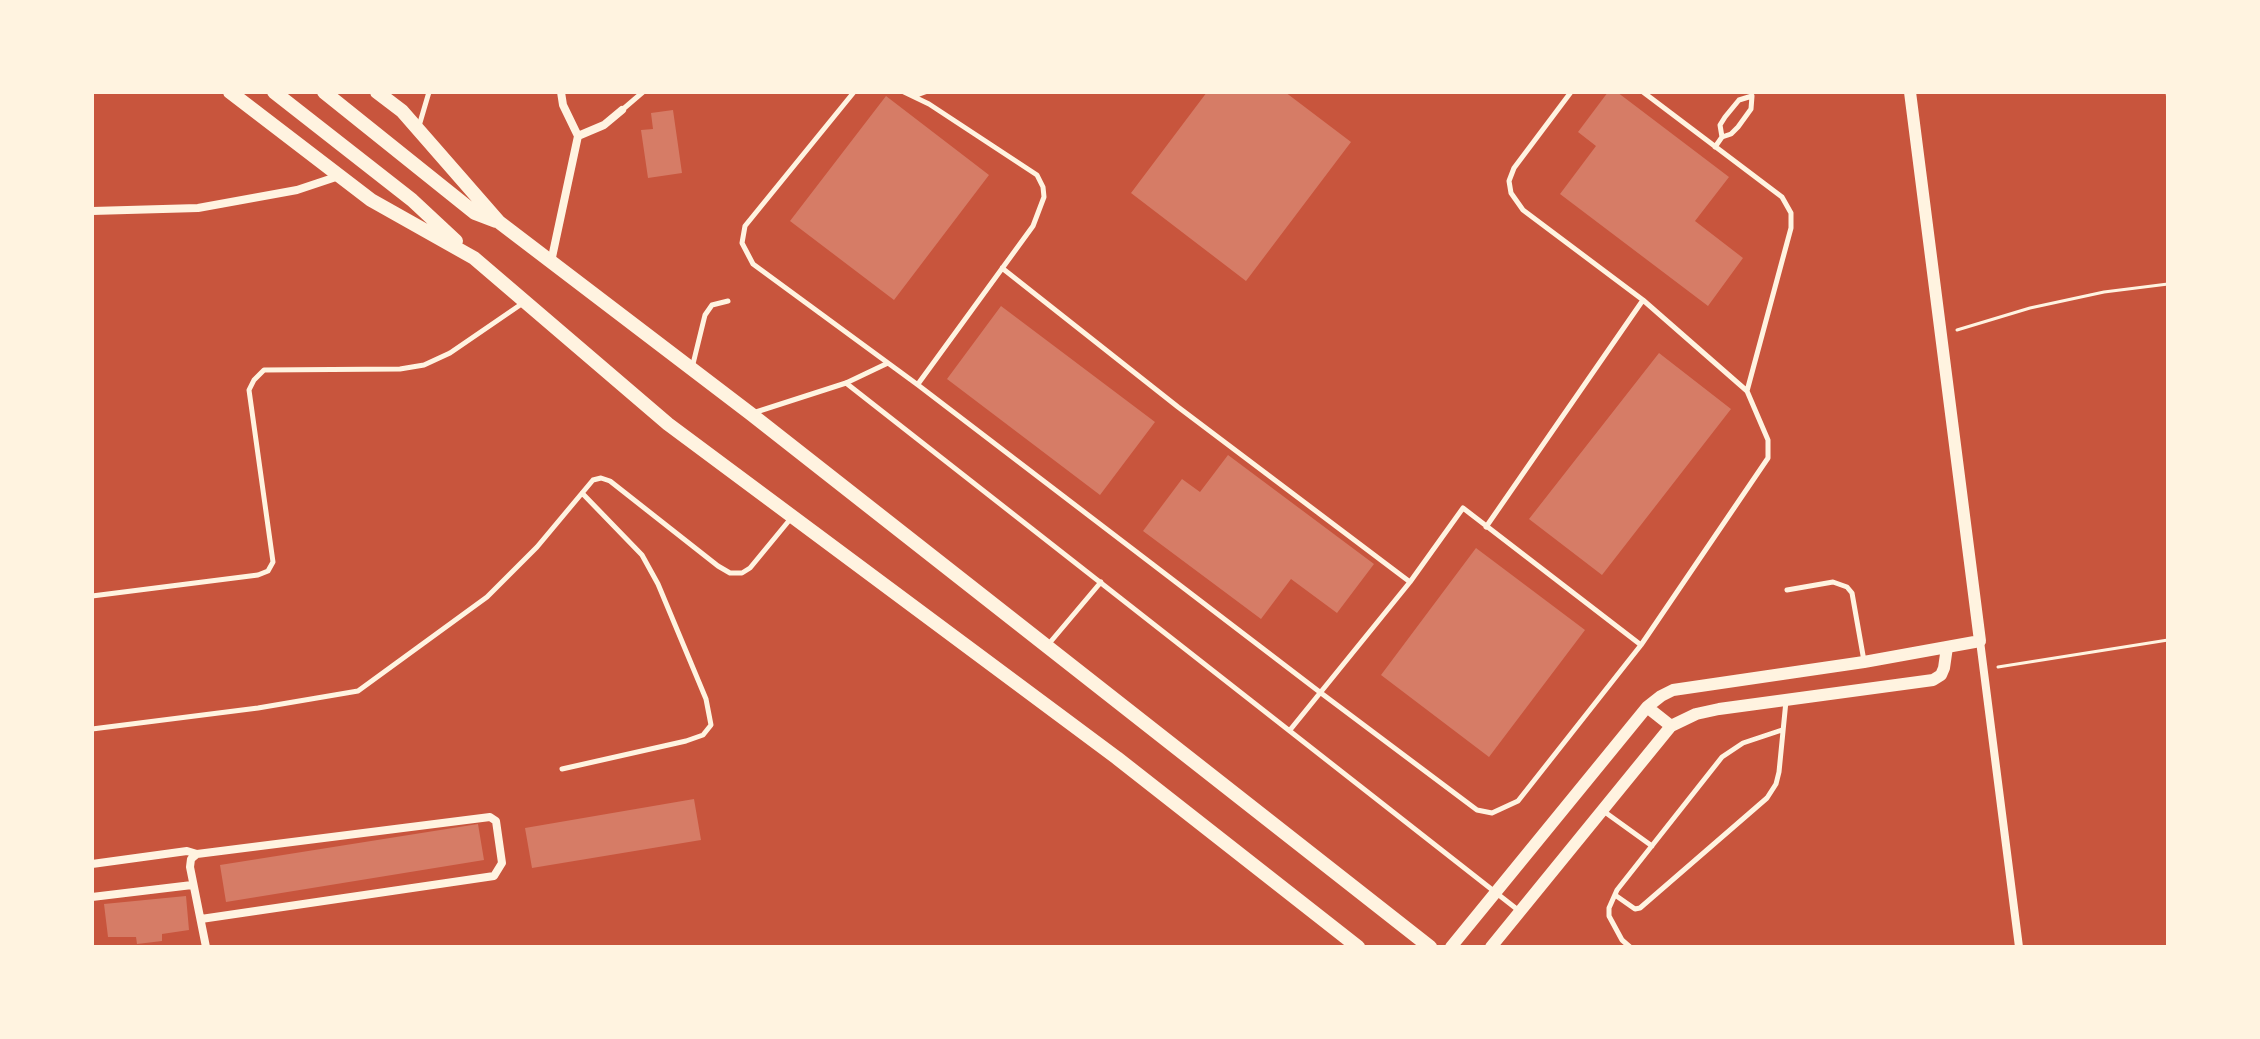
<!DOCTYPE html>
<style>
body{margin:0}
#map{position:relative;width:2260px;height:1039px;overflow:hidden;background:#c8553d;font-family:"Titillium Web",sans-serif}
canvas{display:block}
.frame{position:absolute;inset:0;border:94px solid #fff3e0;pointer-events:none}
</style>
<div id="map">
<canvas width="2260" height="1039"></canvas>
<div class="frame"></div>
</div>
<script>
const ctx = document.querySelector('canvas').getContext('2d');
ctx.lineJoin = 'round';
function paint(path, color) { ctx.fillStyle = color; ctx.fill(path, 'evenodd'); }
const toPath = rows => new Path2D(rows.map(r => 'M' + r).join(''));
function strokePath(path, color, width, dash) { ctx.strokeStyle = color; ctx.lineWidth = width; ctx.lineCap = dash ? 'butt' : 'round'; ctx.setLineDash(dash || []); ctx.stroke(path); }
paint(toPath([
 [1207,92,1285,92,1351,142,1246,281,1131,193],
 [1608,92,1617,92,1729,177,1695,221,1743,258,1708,306,1560,194,1596,146,1578,132],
 [886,96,989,175,894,300,790,221],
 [673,110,682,173,648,178,641,130,653,129,651,113],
 [1001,306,1155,422,1100,495,947,379],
 [1659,353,1731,409,1602,575,1529,519],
 [1228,455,1374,564,1337,613,1291,579,1261,619,1143,531,1182,479,1200,492],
 [1476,548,1585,630,1489,757,1381,675],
 [694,799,701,840,532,868,525,828],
 [478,824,484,860,226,902,220,865],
 [186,896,189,930,162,934,162,941,137,944,136,937,108,937,104,904]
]), '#d67c66');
strokePath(toPath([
 [2167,92,2168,100],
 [1957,330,2030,308,2104,292,2168,284],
 [1998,667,2168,640]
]), '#fff3e0', 3);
strokePath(toPath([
 [854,92,745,226,742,243,753,264,918,385,1321,693,1477,810,1492,813,1518,801,1641,645,1768,458,1768,440,1747,391,1791,228,1791,213,1782,197,1643,92],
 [904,92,929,104,1037,175,1043,187,1044,197,1033,226,918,384],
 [1571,92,1514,168,1509,181,1511,193,1523,210,1643,300,1747,391],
 [914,96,925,92],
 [622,110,643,92],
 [419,126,429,92],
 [1715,147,1722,137,1731,134,1738,127,1751,109,1752,96,1739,100,1725,117,1720,125,1722,137],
 [1002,268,1178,407,1410,582],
 [692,368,705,315,712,305,728,301],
 [846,383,1518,910],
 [756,412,846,383,888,363],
 [1486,527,1643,300],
 [1787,590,1833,582,1847,587,1852,593,1864,661],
 [92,596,258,575,268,571,273,562,249,390,254,380,264,370,400,369,424,365,450,353,523,303],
 [1047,646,1101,582],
 [92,729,258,708,358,691,487,597,537,547,593,480,601,478,610,481,718,566,730,573,742,573,750,568,792,517],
 [1290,730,1410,582,1463,508,1641,645],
 [562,769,686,741,703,735,711,725,706,699,658,584,642,555,582,493],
 [1602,810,1652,846],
 [1615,895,1635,909,1640,908,1767,798,1776,784,1779,772,1786,701],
 [1630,947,1622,940,1609,916,1609,908,1617,890,1722,757,1743,743,1782,730]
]), '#fff3e0', 5);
strokePath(toPath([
 [561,92,563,105,578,136],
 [92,211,198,208,297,190,339,176],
 [551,262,578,136,604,125,622,110],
 [1980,641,2019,947],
 [92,864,187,851,197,854],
 [92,897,192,885],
 [201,919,494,876,502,863,496,821,490,817,197,854,191,859,190,867,206,947]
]), '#fff3e0', 8);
strokePath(toPath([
 [1647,707,1671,726],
 [1451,947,1647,707,1661,696,1673,690,1864,662,1980,641,1910,92],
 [1491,947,1671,726,1696,714,1719,709,1933,680,1941,675,1944,668,1947,647]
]), '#fff3e0', 12);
strokePath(toPath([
 [230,92,371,200,474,258,668,424,1117,758,1358,947],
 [274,92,412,200,456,241],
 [324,92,475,213,496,221],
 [377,92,402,111,499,222,751,414,1430,947]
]), '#fff3e0', 14);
</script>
